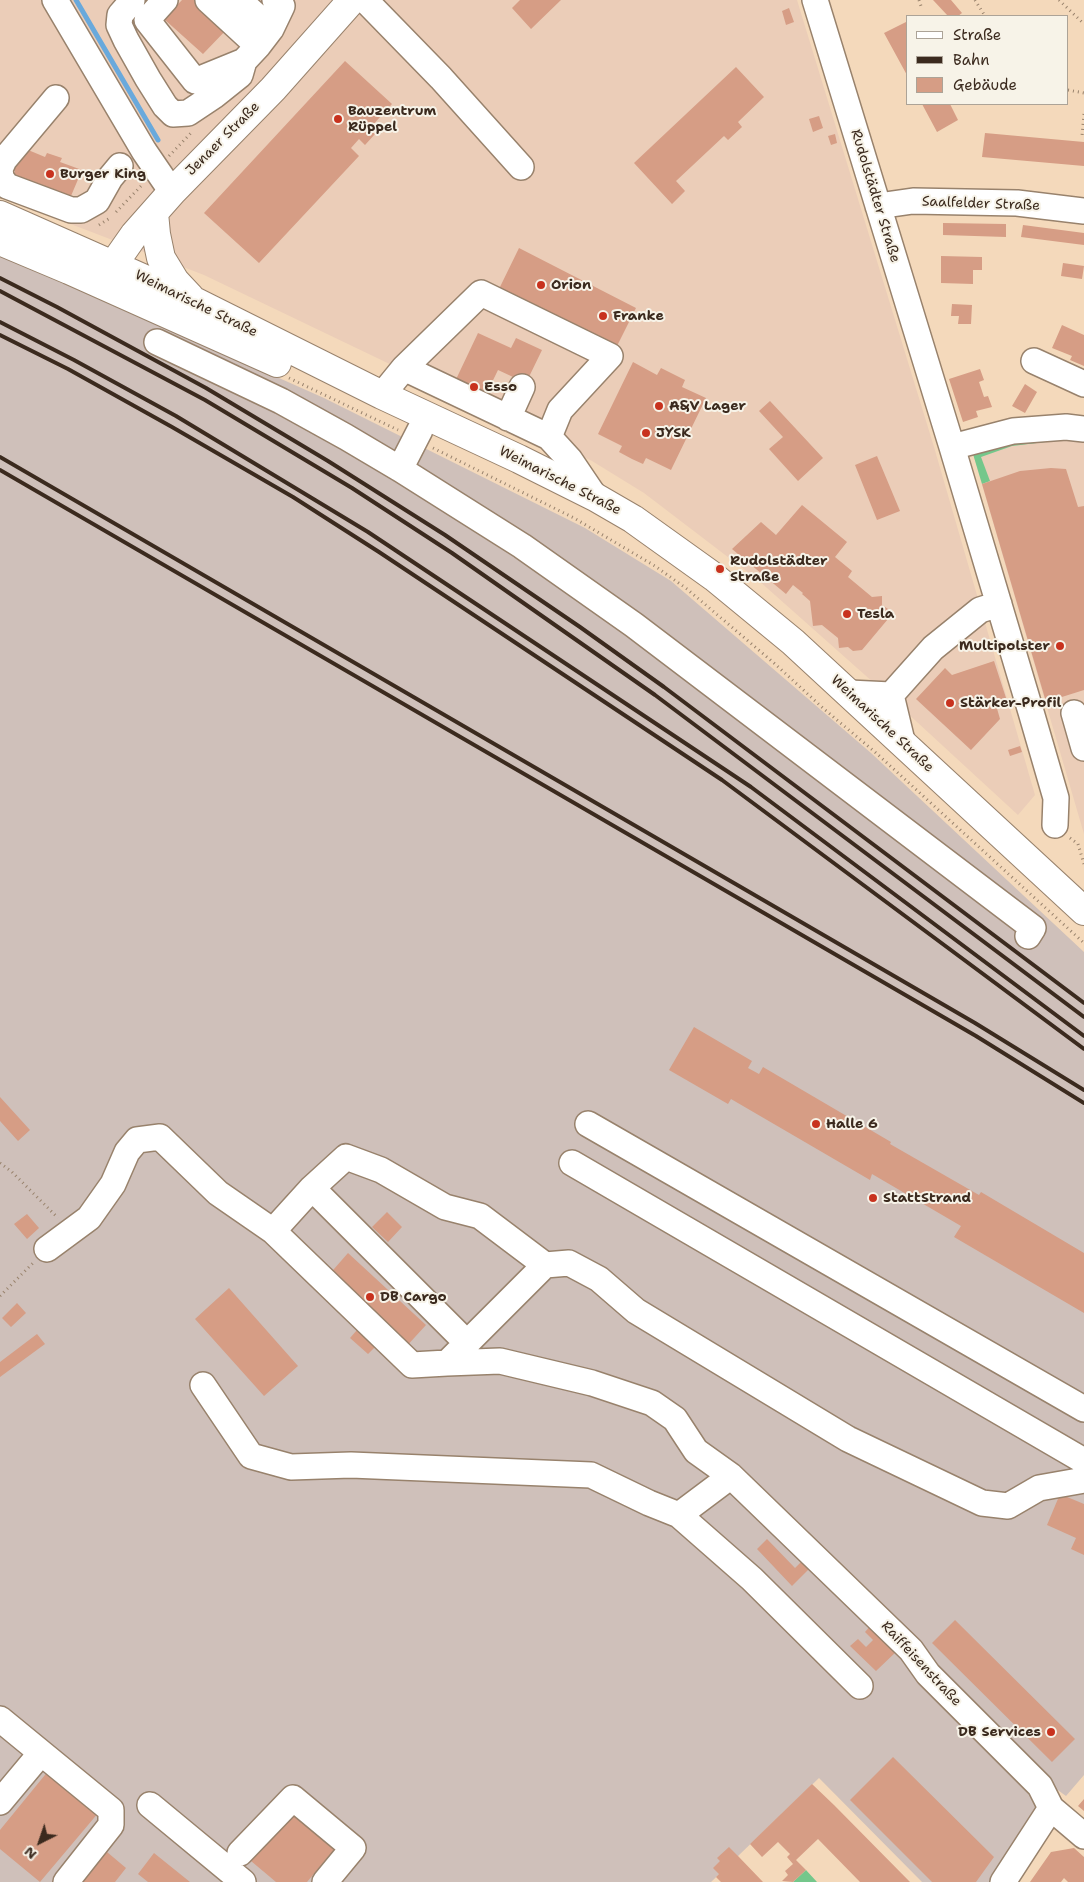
<!DOCTYPE html>
<meta charset="utf-8">
<style>
body{margin:0}
#map{position:relative;width:1084px;height:1882px;overflow:hidden;background:#f4d9bb;font-family:"Shantell Sans",sans-serif}
canvas{display:block}
.legend{position:absolute;left:906px;top:15px;width:162px;height:90px;box-sizing:border-box;background:#f7f3e8;border:1px solid #aca397;margin:0;padding:6px 9px;list-style:none;font-size:15px;color:#3b2a1e}
.legend li{display:flex;align-items:center;gap:10px;height:25px}
.legend b{width:25px;border:1px solid #aca397}
.north{position:absolute;left:15px;top:1817px;width:50px;height:50px;-webkit-text-stroke:4px #f7f3e8;paint-order:stroke;rotate:221deg;font-size:14px;font-weight:700;line-height:20px;text-align:center;color:#3b2a1e}
.north::after{content:'';display:block;margin:auto;width:18px;height:22px;background:#3b2a1e;clip-path:polygon(50% 0,100% 100%,50% 72%,0 100%)}
</style>
<div id="map">
<canvas width="1084" height="1882"></canvas>
<ul class="legend">
<li><b style="height:6px;background:#fff"></b>Straße</li>
<li><b style="height:6px;background:#3b2a1e"></b>Bahn</li>
<li><b style="height:14px;background:#d69d85"></b>Gebäude</li>
</ul>
<div class="north">N</div>
</div>
<script>
const ctx = document.querySelector('canvas').getContext('2d');
ctx.lineJoin = 'round';
function paint(path, color) { ctx.fillStyle = color; ctx.fill(path, 'evenodd'); }
const toPath = rows => new Path2D(rows.map(r => 'M' + r).join(''));
function strokePath(path, color, width, dash) { ctx.strokeStyle = color; ctx.lineWidth = width; ctx.lineCap = dash ? 'butt' : 'round'; ctx.setLineDash(dash || []); ctx.stroke(path); }
function label(font, color, halo, rows, align = 'center') {
  ctx.font = font + ' "Shantell Sans",sans-serif'; ctx.lineWidth = 4; ctx.setLineDash([]); ctx.textBaseline = 'middle'; ctx.strokeStyle = halo; ctx.fillStyle = color; for (const [text, x, y, turn = 0] of rows) {
    ctx.save(); ctx.translate(x, y); ctx.rotate((+turn || 0) * Math.PI / 180); ctx.textAlign = isNaN(turn) ? turn : align; if (halo) ctx.strokeText(text, 0, 0); ctx.fillText(text, 0, 0); ctx.restore();
  }
}
paint(toPath([
 [0,0,797,0,934,447,1035,795,1018,815,892,699,758,580,644,493,592,461,204,275,0,197],
 [1019,439,1084,439,1084,834,973,454]
]), '#ebcdb8');
paint(toPath([
 [0,254,324,398,585,528,671,581,871,753,1084,952,1084,1775,1066,1796,1055,1788,994,1882,922,1882,819,1778,711,1882,0,1882]
]), '#cfc0ba');
paint(toPath([
 [1044,440,1045,442,1012,446,981,457,990,481,982,484,973,454,1001,443],
 [806,1870,817,1882,793,1882]
]), '#74c78b');
strokePath(toPath([
 [76,0,158,140]
]), '#69a9dc', 5);
paint(toPath([
 [182,0,255,0,203,54,164,19],
 [520,0,561,0,531,29,512,8],
 [933,0,951,0,962,13,958,16,948,16],
 [789,8,794,22,786,25,782,11],
 [906,22,908,25,908,77,884,33],
 [345,61,392,104,370,128,375,134,365,145,359,139,351,148,359,156,259,263,204,213],
 [736,67,764,97,738,122,742,127,728,140,724,136,676,181,685,191,672,204,634,163],
 [922,104,950,104,958,120,937,132],
 [819,116,823,128,813,132,809,119],
 [985,133,1084,142,1084,166,982,157],
 [835,134,837,143,831,145,828,136],
 [21,147,45,157,47,153,62,158,60,162,82,170,68,203,11,181,15,171,12,169],
 [943,223,1006,224,1006,237,943,235],
 [1023,225,1084,233,1084,245,1021,237],
 [519,248,636,308,616,348,499,289],
 [941,256,982,257,982,270,973,270,973,284,941,283],
 [1063,263,1084,266,1082,279,1061,276],
 [952,304,972,305,971,324,958,324,959,316,951,316],
 [1062,325,1084,335,1084,366,1070,360,1072,356,1052,348],
 [478,333,511,348,516,338,542,350,526,383,498,370,480,407,450,392],
 [633,362,657,375,661,368,685,380,682,387,706,398,671,470,646,458,643,464,632,459,619,452,622,446,598,434],
 [980,369,984,380,979,382,984,397,988,396,992,407,976,411,978,417,963,422,949,379],
 [1025,384,1037,392,1025,413,1012,406],
 [770,401,823,458,798,481,769,449,783,437,759,411],
 [877,456,900,511,877,520,855,465],
 [1051,468,1066,469,1078,507,1084,506,1084,690,1046,702,982,484,1020,471],
 [802,505,847,542,835,557,852,571,848,577,872,597,882,596,882,605,888,609,888,619,862,650,853,651,848,647,839,648,838,638,822,625,813,626,810,601,802,594,803,593,793,585,786,594,732,549,761,522,776,535],
 [994,661,1007,701,996,705,1000,719,971,750,916,699,945,668,952,675],
 [1020,746,1022,752,1010,756,1008,750],
 [694,1027,752,1061,748,1068,759,1074,763,1067,891,1142,890,1144,979,1195,981,1192,1084,1253,1084,1313,954,1237,961,1226,872,1174,870,1180,731,1099,728,1104,669,1070],
 [0,1097,30,1130,18,1141,0,1121],
 [387,1212,402,1227,388,1242,372,1227],
 [27,1214,39,1228,27,1239,14,1224],
 [348,1253,426,1325,404,1349,327,1277],
 [229,1288,298,1366,264,1396,195,1319],
 [17,1303,26,1313,11,1327,2,1318],
 [357,1330,375,1347,368,1354,350,1338],
 [37,1334,45,1344,0,1377,0,1362],
 [1060,1494,1084,1504,1084,1555,1071,1549,1076,1538,1047,1525],
 [767,1539,795,1568,804,1559,811,1567,792,1586,757,1549],
 [955,1620,1075,1739,1052,1762,932,1643],
 [872,1624,898,1650,876,1671,850,1646,858,1639,866,1647,873,1640,865,1632],
 [893,1757,994,1857,976,1882,932,1882,850,1800],
 [49,1770,99,1812,40,1882,0,1849,0,1830],
 [812,1784,834,1805,910,1882,860,1882,818,1839,796,1860,806,1870,793,1882,782,1881,788,1875,785,1871,793,1864,787,1857,790,1854,778,1842,762,1857,750,1844],
 [1084,1799,1084,1811,1078,1806],
 [296,1808,339,1844,307,1882,276,1882,251,1861],
 [729,1847,738,1856,763,1882,721,1882,716,1877,719,1874,713,1868,720,1861,717,1858],
 [1074,1848,1084,1857,1084,1882,1068,1882,1064,1878,1061,1882,1030,1882,1051,1852],
 [107,1852,126,1868,115,1882,83,1882],
 [154,1853,190,1882,148,1882,138,1874]
]), '#d69d85');
const minor = toPath([
 [55,0,144,151,172,192],
 [165,0,147,20,195,81,244,61,258,46,271,29,282,6,275,0],
 [208,0,258,46],
 [239,0,271,29],
 [365,0,441,78,521,167],
 [815,0,952,447,1031,712,1056,798,1055,825],
 [132,1,120,15,119,25,126,40,148,79,165,106,173,114,188,113,215,95,240,75,244,61],
 [0,169,1,178,7,186,71,210,81,210,97,201,110,178,120,166],
 [0,169,4,160,56,98],
 [878,206,913,201,1017,203,1084,211],
 [157,342,281,401,346,437,400,469,522,546,634,625,1033,928,1028,936],
 [1034,361,1084,384],
 [404,368,481,293,610,356,560,410,549,437],
 [382,395,404,368,549,437,570,460,595,497],
 [508,418,522,387],
 [952,447,1013,431,1066,427,1084,429],
 [400,469,420,430],
 [849,693,891,695,933,648,980,610,999,604],
 [891,695,902,741],
 [1074,713,1084,748],
 [588,1124,1084,1409],
 [572,1163,1084,1461],
 [312,1188,346,1157,381,1170,445,1207,480,1216,545,1265],
 [273,1231,312,1188,467,1343],
 [47,1249,89,1218,113,1184,127,1152,137,1140,160,1137,218,1193,273,1231,412,1365,447,1363,545,1265,569,1263,599,1279,636,1311,848,1439,982,1503,1008,1506,1039,1488,1084,1480],
 [447,1363,500,1361,592,1383,652,1403,675,1419,696,1451,731,1476,911,1650,928,1674,1040,1786,1051,1808,1084,1836],
 [203,1385,251,1456,291,1467,351,1465,591,1475,649,1503,679,1515],
 [731,1476,679,1515,752,1579,860,1686],
 [0,1719,111,1810,111,1825,66,1882],
 [0,1802,41,1753],
 [150,1805,243,1882],
 [240,1853,293,1798,353,1848,325,1882],
 [1003,1882,1051,1808]
]);
const major = toPath([
 [154,213,156,234,161,258,175,281,190,297],
 [0,215,192,300,382,395,519,459,595,497,633,519,714,577,793,642,1084,911],
 [0,241,69,270,277,363],
 [105,282,113,265,134,235,172,192,273,89,352,0]
]);
strokePath(minor, '#98826c', 28);
strokePath(major, '#98826c', 30);
strokePath(toPath([
 [919,0,921,6],
 [975,0,985,16],
 [1059,0,1084,24],
 [1068,90,1084,93],
 [1084,114,1082,136,1084,136],
 [169,156,191,133],
 [116,212,143,184],
 [99,225,110,218],
 [289,378,398,430],
 [433,448,574,518,655,566,687,589,774,663,824,709,875,752,1084,943],
 [1070,838,1078,844,1084,864],
 [0,1163,12,1172,58,1218],
 [0,1296,33,1263]
]), '#98826c', 3, [1, 4]);
strokePath(minor, '#fff', 25);
strokePath(major, '#fff', 28);
strokePath(toPath([
 [0,278,57,307,206,388,328,461,445,535,580,627,664,687,1084,1003],
 [0,291,205,400,352,488,452,553,655,695,1084,1017],
 [0,322,74,360,176,416,368,532,751,787,1084,1036],
 [0,335,68,369,172,427,293,497,379,552,722,780,1084,1049],
 [0,457,975,1023,1084,1090],
 [0,470,976,1036,1084,1103]
]), '#3b2a1e', 4);
for (const [x, y, r, color] of [
 [338,119,5,"#c8321e"],
 [50,174,5,"#c8321e"],
 [541,285,5,"#c8321e"],
 [603,316,5,"#c8321e"],
 [474,387,5,"#c8321e"],
 [659,406,5,"#c8321e"],
 [646,433,5,"#c8321e"],
 [720,569,5,"#c8321e"],
 [847,614,5,"#c8321e"],
 [1060,646,5,"#c8321e"],
 [950,703,5,"#c8321e"],
 [816,1124,5,"#c8321e"],
 [873,1198,5,"#c8321e"],
 [370,1297,5,"#c8321e"],
 [1051,1732,5,"#c8321e"]
]) { const dot = new Path2D(); dot.arc(x, y, r, 0, 2 * Math.PI); ctx.fillStyle = color; ctx.fill(dot); strokePath(dot, '#f7f3e8', 2); }
label('bold 14px', '#3b2a1e', '#f7f3e8', [
 ["Bauzentrum",348,111],
 ["Rüppel",348,127],
 ["Burger King",60,174],
 ["Orion",551,285],
 ["Franke",613,316],
 ["Esso",484,387],
 ["A&V Lager",669,406],
 ["JYSK",656,433],
 ["Rudolstädter",730,561],
 ["Straße",730,577],
 ["Tesla",857,614],
 ["Multipolster",1050,646,"right"],
 ["Stärker-Profil",960,703],
 ["Halle 6",826,1124],
 ["StattStrand",883,1198],
 ["DB Cargo",380,1297],
 ["DB Services",1041,1732,"right"]
], 'left');
label('14px', '#3b2a1e', '#f7f3e8', [
 ["Jenaer Straße",223,139,-45],
 ["Rudolstädter Straße",875,196,73],
 ["Saalfelder Straße",981,204,2],
 ["Weimarische Straße",196,304,26],
 ["Weimarische Straße",560,481,27],
 ["Weimarische Straße",882,724,43],
 ["Raiffeisenstraße",921,1664,47]
]);
</script>
